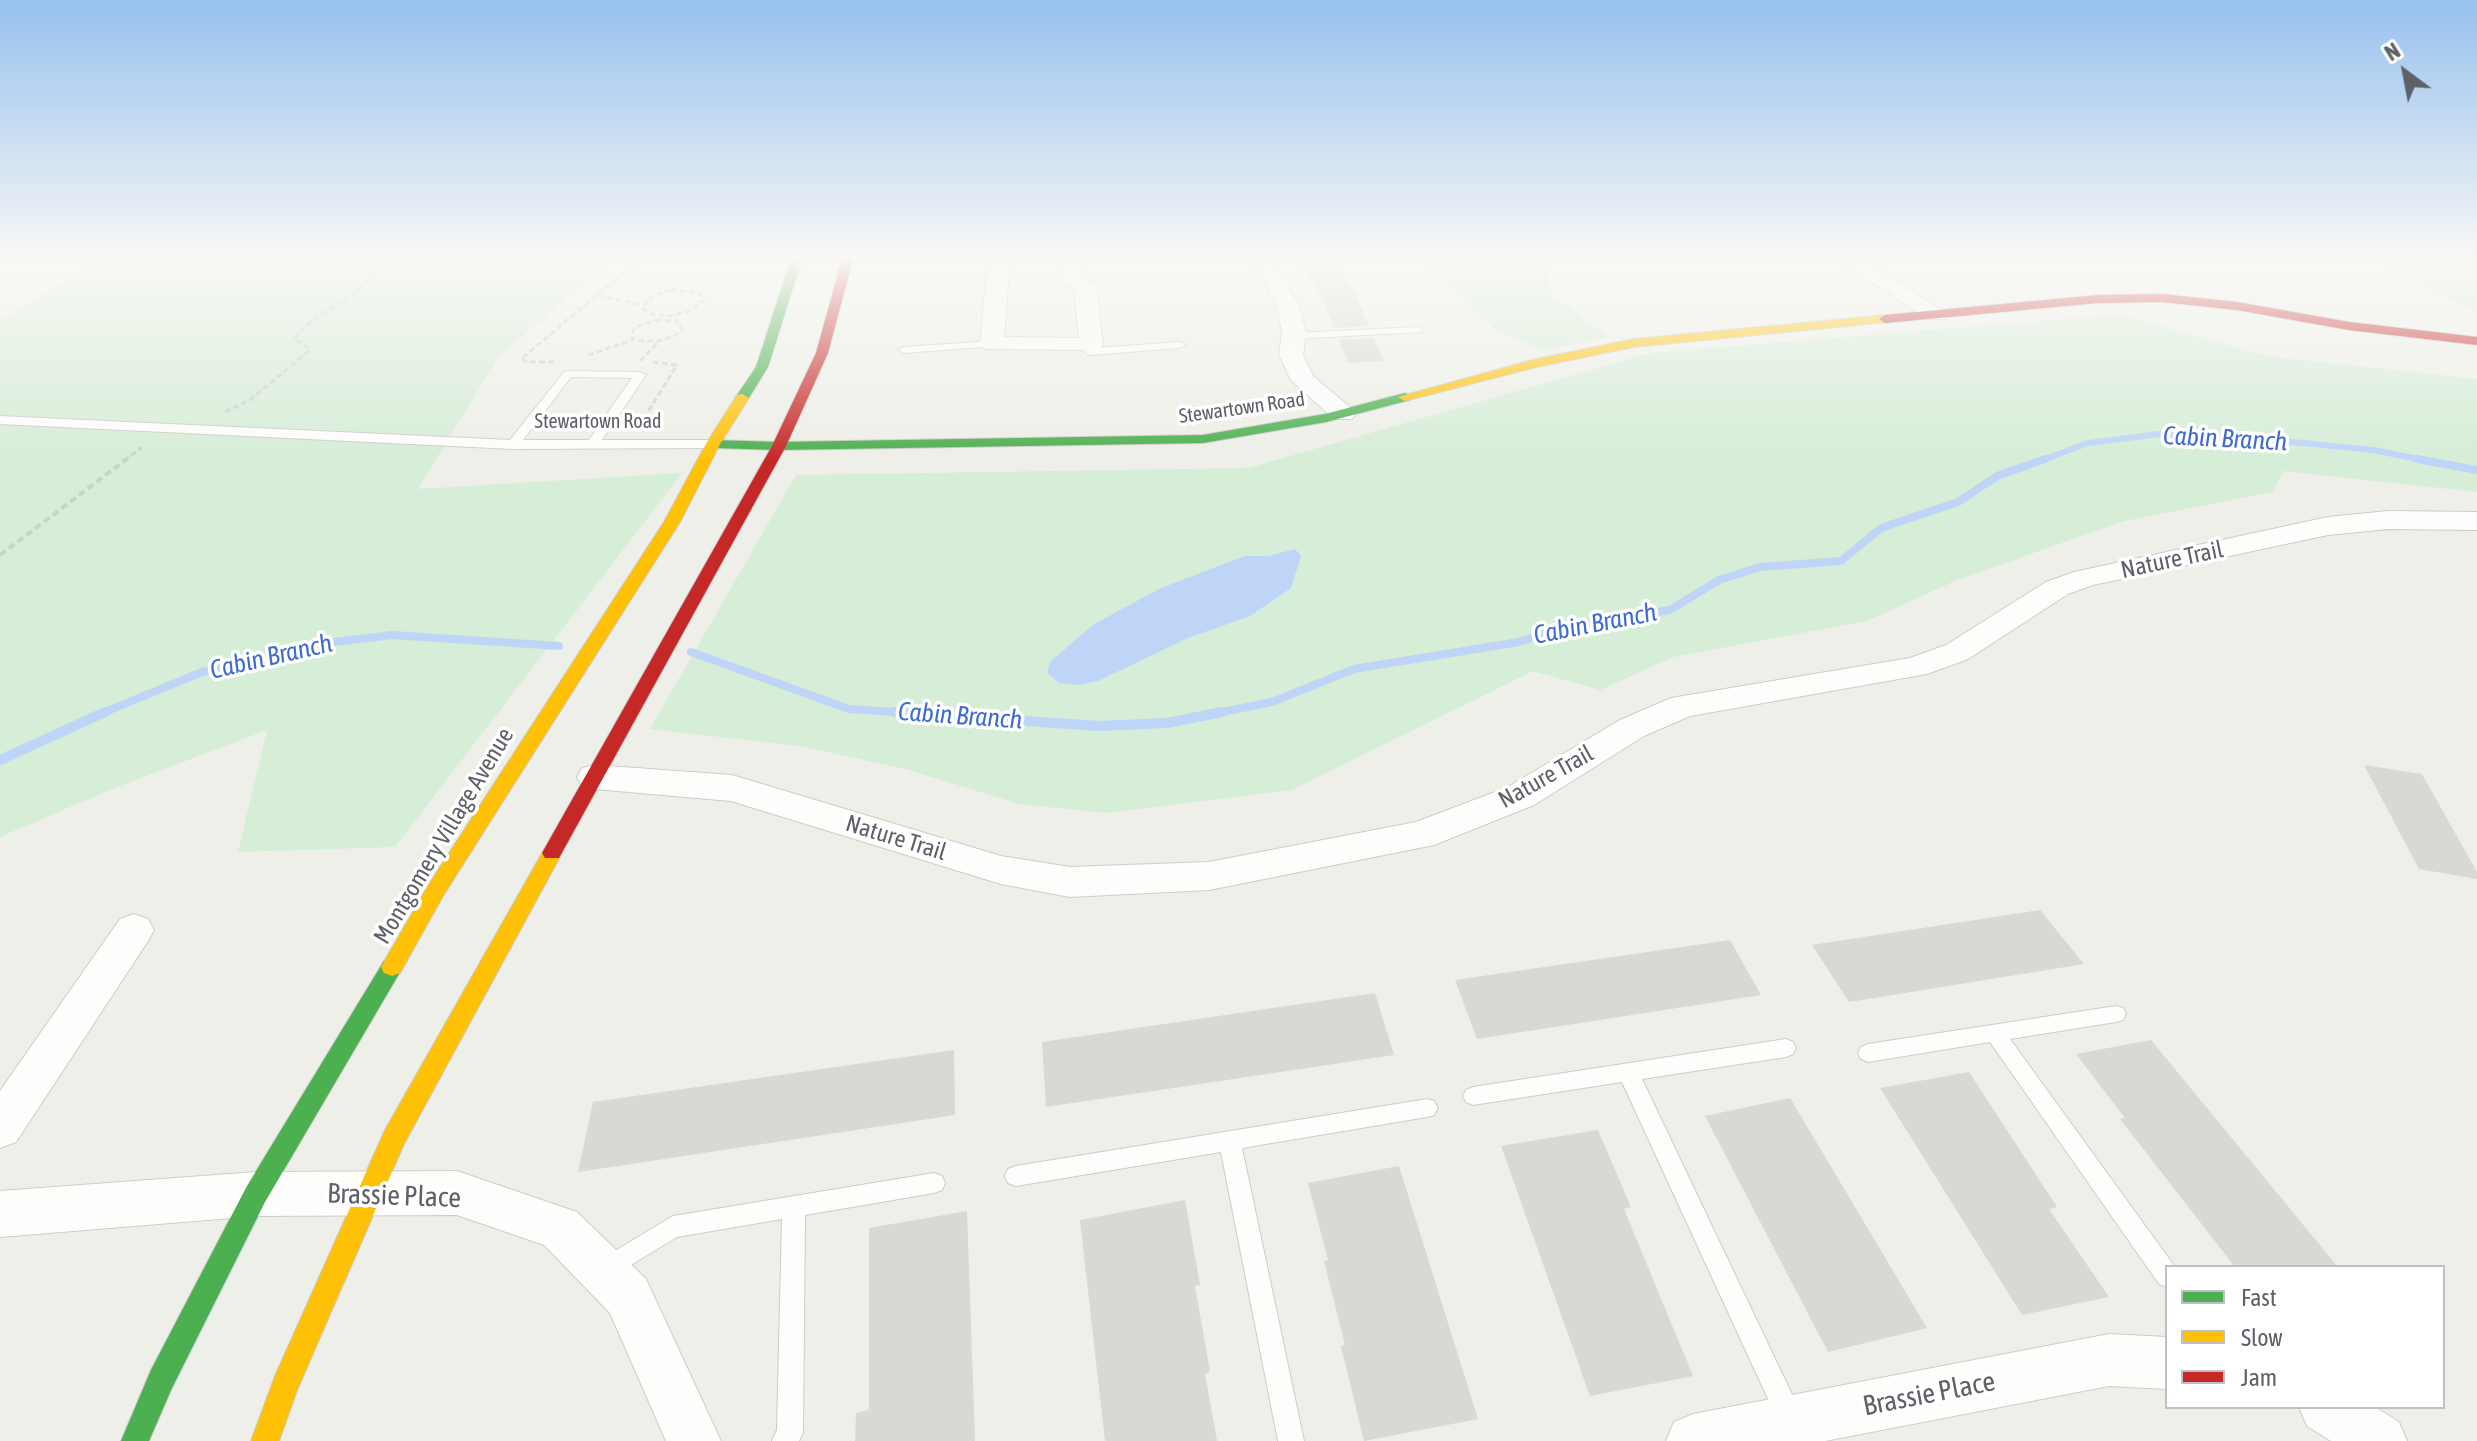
<!DOCTYPE html>
<style>
body{margin:0}
#map{position:relative;width:2477px;height:1441px;overflow:hidden;background:#efefe9;font-family:"Asap Condensed",sans-serif}
canvas{display:block}
.legend{position:absolute;left:2165px;top:1265px;width:280px;height:144px;box-sizing:border-box;background:#fff;border:2px solid #bfc0c3;margin:0;padding:10px 14px;list-style:none;font-size:24px;color:#5e6168}
.legend li{display:flex;align-items:center;gap:16px;height:40px}
.legend b{width:40px;border:2px solid #bfc0c3}
.north{position:absolute;left:2365px;top:32px;width:80px;height:80px;-webkit-text-stroke:6px #fff;paint-order:stroke;rotate:328deg;font-size:22px;font-weight:700;line-height:32px;text-align:center;color:#5e6168}
.north::after{content:'';display:block;margin:auto;width:28px;height:36px;background:#5e6168;clip-path:polygon(50% 0,100% 100%,50% 72%,0 100%)}
</style>
<div id="map">
<canvas width="2477" height="1441"></canvas>
<ul class="legend">
<li><b style="height:10px;background:#4caf50"></b>Fast</li>
<li><b style="height:10px;background:#ffc107"></b>Slow</li>
<li><b style="height:10px;background:#c62828"></b>Jam</li>
</ul>
<div class="north">N</div>
</div>
<script>
const ctx = document.querySelector('canvas').getContext('2d');
ctx.lineJoin = 'round';
function paint(path, color) { ctx.fillStyle = color; ctx.fill(path, 'evenodd'); }
const toPath = rows => new Path2D(rows.map(r => 'M' + r).join(''));
function strokePath(path, color, width, dash) { ctx.strokeStyle = color; ctx.lineWidth = width; ctx.lineCap = dash ? 'butt' : 'round'; ctx.setLineDash(dash || []); ctx.stroke(path); }
function label(font, color, halo, rows, align = 'center') {
  ctx.font = font + ' "Asap Condensed",sans-serif'; ctx.lineWidth = 7; ctx.setLineDash([]); ctx.textBaseline = 'middle'; ctx.strokeStyle = halo; ctx.fillStyle = color; for (const [text, x, y, turn = 0] of rows) {
    ctx.save(); ctx.translate(x, y); ctx.rotate((+turn || 0) * Math.PI / 180); ctx.textAlign = isNaN(turn) ? turn : align; if (halo) ctx.strokeText(text, 0, 0); ctx.fillText(text, 0, 0); ctx.restore();
  }
}
paint(toPath([
 [89,259,610,259,498,358,418,489,682,473,395,847,238,852,267,730,112,789,0,837,0,321,78,274],
 [1422,259,1551,259,1544,260,1552,295,1609,337,1540,351,1492,327],
 [2371,259,2477,259,2477,314],
 [2122,314,2266,356,2477,379,2477,492,2283,471,2273,492,2124,521,1957,580,1867,621,1673,657,1600,690,1533,671,1292,790,1105,813,1019,804,909,770,800,746,650,729,796,475,1248,468,1650,353]
]), '#d6edd7');
paint(toPath([
 [1295,549,1301,556,1291,588,1250,616,1188,638,1098,681,1078,685,1059,683,1047,673,1050,662,1094,624,1161,588,1245,556,1268,556]
]), '#bed5f8');
strokePath(toPath([
 [2467,259,2477,265],
 [2040,461,2088,443,2159,434,2244,437,2373,450,2428,461]
]), '#bed5f8', 6);
strokePath(toPath([
 [2417,459,2477,470],
 [691,652,849,709,924,714],
 [100,714,202,672,310,645,392,635,559,646],
 [1212,714,1272,702,1354,669,1519,642,1568,626,1670,610,1719,580,1760,567,1841,561,1881,528,1958,502,1997,476,2045,459]
]), '#bed5f8', 8);
strokePath(toPath([
 [894,712,1099,726,1167,723,1222,712],
 [0,760,105,712]
]), '#bed5f8', 10);
paint(toPath([
 [1298,259,1331,259,1355,294,1369,326,1334,328,1322,297],
 [1374,338,1384,361,1348,363,1339,340],
 [2364,765,2422,774,2477,872,2477,879,2419,869],
 [2040,910,2084,964,1849,1002,1812,945],
 [1730,940,1761,995,1477,1039,1455,980],
 [1375,993,1394,1055,1046,1107,1042,1042],
 [2151,1040,2338,1267,2235,1267,2120,1119,2125,1118,2076,1054],
 [954,1050,955,1115,578,1172,593,1102],
 [1969,1072,2057,1207,2049,1209,2109,1297,2022,1315,1880,1088],
 [1790,1098,1927,1328,1828,1352,1705,1116],
 [1598,1130,1631,1207,1624,1209,1693,1376,1590,1396,1501,1146],
 [1399,1166,1478,1419,1364,1441,1341,1346,1345,1345,1324,1261,1328,1260,1308,1183],
 [1185,1200,1200,1285,1195,1286,1210,1372,1205,1374,1217,1441,1105,1441,1080,1220],
 [967,1211,975,1441,855,1441,856,1413,869,1410,869,1228]
]), '#d8d8d4');
const lane = toPath([
 [1418,327,1423,330,1422,332,1293,339,1288,336,1293,333,1418,327],
 [992,341,998,344,996,346,904,353,898,350,904,347,992,341],
 [1091,342,1095,343,1096,348,1180,342,1186,345,1180,348,1090,355,1084,352,1085,345,1091,342],
 [568,371,640,372,646,375,602,440,713,440,719,444,713,448,513,449,0,424,0,416,510,440,564,372,568,371],
 [571,377,632,378,589,440,523,440,571,377],
 [2116,1006,2123,1008,2126,1014,2123,1020,2116,1022,2010,1039,2175,1267,2167,1267,2167,1287,2159,1284,1990,1042,1868,1062,1861,1059,1858,1053,1861,1047,1868,1044,2116,1006],
 [1786,1039,1793,1042,1796,1048,1793,1054,1786,1057,1642,1079,1798,1407,1802,1416,1798,1425,1789,1429,1780,1425,1622,1082,1473,1105,1466,1102,1463,1096,1466,1090,1473,1087,1786,1039],
 [1427,1099,1434,1101,1438,1108,1434,1115,1427,1117,1242,1148,1304,1441,1278,1441,1221,1152,1016,1186,1008,1183,1005,1176,1008,1169,1016,1166,1427,1099],
 [934,1173,942,1176,945,1183,942,1190,934,1193,805,1215,803,1432,799,1441,772,1441,777,1430,782,1219,677,1237,608,1279,600,1276,596,1268,600,1260,673,1216,934,1173]
]);
const street = toPath([
 [988,259,1010,259,1004,337,1079,338,1074,289,1063,282,1061,259,1082,259,1084,278,1096,285,1103,345,1099,350,984,349,980,344,988,259],
 [1252,259,1273,259,1299,306,1306,332,1303,355,1313,376,1352,409,1356,414,1352,419,1334,419,1291,380,1279,355,1282,332,1277,306,1252,259],
 [1837,259,1862,259,1947,314,1944,319,1928,319,1837,259],
 [2388,511,2477,512,2477,530,2388,529,2328,535,2093,585,2068,594,1968,659,1927,674,1690,716,1644,736,1534,805,1434,845,1209,890,1070,897,1001,884,731,801,595,789,582,786,577,777,582,768,595,765,732,775,1001,856,1070,867,1209,862,1416,822,1508,787,1620,720,1671,698,1910,658,1946,645,2046,582,2074,572,2328,517,2388,511],
 [134,914,148,919,154,930,148,941,16,1142,0,1148,0,1091,120,919,134,914],
 [457,1171,577,1212,646,1279,721,1441,666,1441,610,1313,544,1245,457,1215,256,1216,0,1237,0,1191,256,1172,457,1171],
 [2109,1334,2167,1337,2167,1389,2109,1386,1825,1441,1666,1441,1674,1422,1693,1414,2109,1334],
 [2299,1407,2375,1407,2399,1422,2407,1441,2331,1441,2307,1426,2299,1407]
]);
const fast = toPath([
 [791,259,802,259,768,367,747,401,737,401,735,398,756,367,791,259],
 [1405,393,1412,397,1410,400,1326,422,1203,443,779,450,713,448,706,444,713,440,779,442,1203,435,1325,414,1405,393],
 [392,958,400,961,403,967,265,1202,171,1390,149,1441,121,1441,151,1370,247,1186,384,961,392,958]
]);
const slow = toPath([
 [1885,315,1891,319,1889,322,1634,347,1537,367,1405,401,1398,397,1536,359,1634,339,1885,315],
 [742,394,749,398,720,444,680,522,443,896,400,973,392,976,384,973,381,967,429,884,664,522,706,444,737,395,742,394],
 [552,846,559,848,562,853,404,1144,298,1388,279,1441,251,1441,275,1376,385,1130,545,848,552,846]
]);
const jam = toPath([
 [842,259,853,259,828,353,786,446,559,858,545,858,542,853,772,446,816,353,842,259],
 [2162,294,2237,302,2349,322,2477,337,2477,345,2349,330,2237,310,2162,302,2098,303,1885,323,1879,319,1885,315,2098,295,2162,294]
]);
strokePath(lane, '#cccdcb', 2);
strokePath(street, '#cccdcb', 2);
strokePath(fast, '#cbcccb', 2);
strokePath(slow, '#cbcccb', 2);
strokePath(jam, '#cbcccb', 2);
strokePath(toPath([
 [671,290,698,292,704,300,688,312,668,316,650,314,642,308,651,297,671,290],
 [598,296,642,305],
 [656,320,677,321,682,330,673,337,657,341,640,341,631,337,635,327,656,320],
 [588,355,633,340],
 [640,361,658,342],
 [554,362,527,362,521,359,640,259],
 [225,412,250,400,310,350,294,338,317,316,354,294,390,259],
 [639,426,677,365,652,362],
 [124,461,142,447]
]), '#ccd1ce', 3, [6, 3]);
strokePath(toPath([
 [0,555,127,459]
]), '#ccd1ce', 4, [7, 4]);
paint(lane, '#fdfdfc');
paint(street, '#fdfdfc');
paint(fast, '#4caf50');
paint(slow, '#ffc107');
paint(jam, '#c62828');
const sky = ctx.createLinearGradient(0, 0, 0, 461);
sky.addColorStop(0, '#97c1ee');
sky.addColorStop(0.56, '#f8f8f5');
sky.addColorStop(1, '#f8f8f500');
ctx.fillStyle = sky;
ctx.fillRect(0, 0, 2477, 461);
label('20px', '#5e6168', '#fff', [
 ["Stewartown Road",1242,408,-8],
 ["Stewartown Road",598,422]
]);
label('24px', '#5e6168', '#fff', [
 ["Nature Trail",2172,560,-12],
 ["Nature Trail",1546,777,-29],
 ["Montgomery Village Avenue",444,836,-59],
 ["Nature Trail",896,838,17]
]);
label('italic 26px', '#3f6ccf', '#fff', [
 ["Cabin Branch",2225,439,3],
 ["Cabin Branch",1595,624,-11],
 ["Cabin Branch",271,657,-13],
 ["Cabin Branch",960,716,4]
]);
label('28px', '#5e6168', '#fff', [
 ["Brassie Place",394,1196,2],
 ["Brassie Place",1929,1394,-11]
]);
</script>
